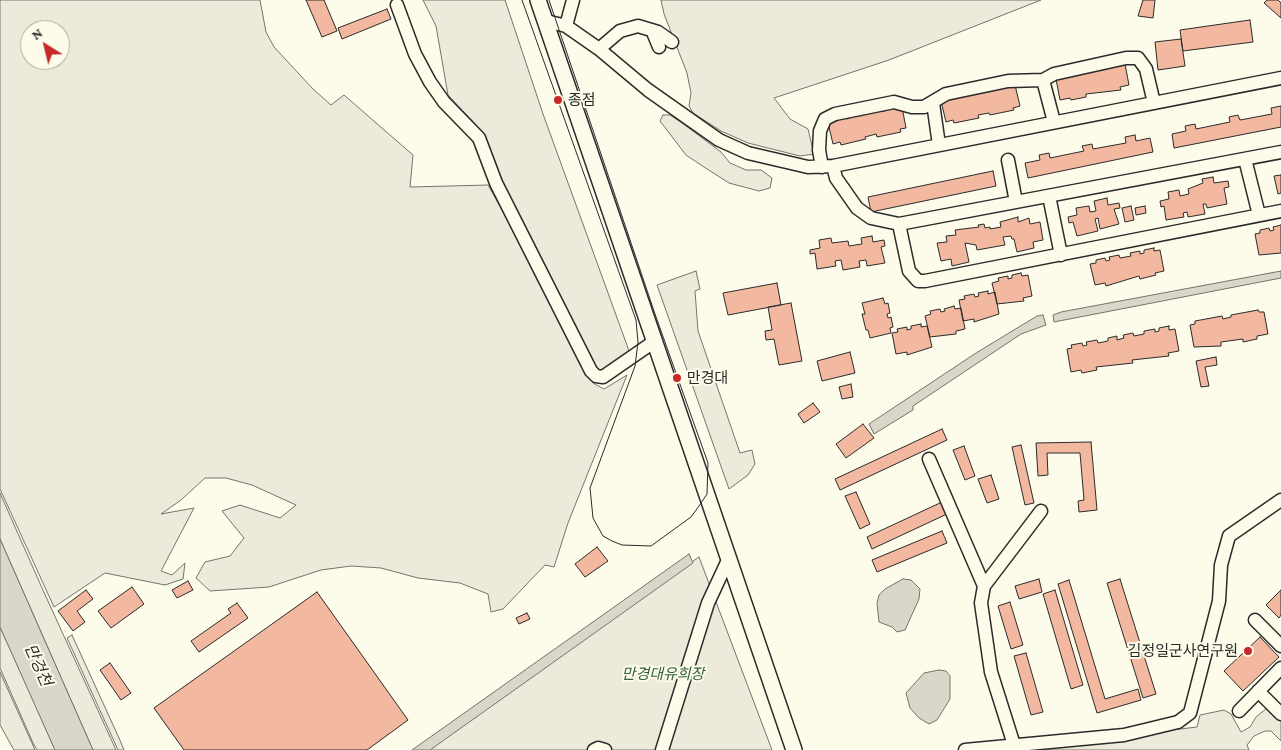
<!DOCTYPE html>
<meta charset="utf-8">
<style>
body{margin:0}
#map{position:relative;width:1281px;height:750px;overflow:hidden;background:#fdfbea;font-family:"Crimson Pro",serif}
canvas{display:block}
.north{position:absolute;left:20px;top:20px;width:50px;height:50px;box-sizing:border-box;background:#fdfbea;border:1px solid #a9a89e;border-radius:50%;rotate:324deg;font-size:14px;font-weight:700;line-height:20px;text-align:center;color:#2b2b2b}
.north::after{content:'';display:block;margin:auto;width:18px;height:22px;background:#c62828;clip-path:polygon(50% 0,100% 100%,50% 72%,0 100%)}
</style>
<div id="map">
<canvas width="1281" height="750"></canvas>
<div class="north">N</div>
</div>
<script>
const ctx = document.querySelector('canvas').getContext('2d');
ctx.lineJoin = 'round';
function paint(path, color) { ctx.fillStyle = color; ctx.fill(path, 'evenodd'); }
const toPath = rows => new Path2D(rows.map(r => 'M' + r).join(''));
function strokePath(path, color, width, dash) { ctx.strokeStyle = color; ctx.lineWidth = width; ctx.lineCap = dash ? 'butt' : 'round'; ctx.setLineDash(dash || []); ctx.stroke(path); }
function label(font, color, halo, rows, align = 'center') {
  ctx.font = font + ' "Crimson Pro","Noto Sans KR",serif'; ctx.lineWidth = 4; ctx.setLineDash([]); ctx.textBaseline = 'middle'; ctx.strokeStyle = halo; ctx.fillStyle = color; for (const [text, x, y, turn = 0] of rows) {
    ctx.save(); ctx.translate(x, y); ctx.rotate((+turn || 0) * Math.PI / 180); ctx.textAlign = isNaN(turn) ? turn : align; if (halo) ctx.strokeText(text, 0, 0); ctx.fillText(text, 0, 0); ctx.restore();
  }
}
const green = toPath([
 [0,0,260,0,266,32,274,47,313,89,331,105,344,95,413,155,410,187,488,185,525,250,593,383,604,389,627,375,568,523,554,567,545,565,503,609,491,612,488,594,460,583,418,578,381,568,351,566,321,570,269,587,210,591,196,578,205,562,230,556,244,538,222,511,240,505,280,518,296,505,252,485,226,478,205,478,181,500,161,514,194,508,161,571,172,575,185,563,183,579,165,585,105,573,54,607,0,489,0,0],
 [30,30,60,30,60,60,30,60,30,30],
 [423,0,505,0,543,114,628,348,629,354,624,360,596,373,500,183,488,144,477,126,448,95,436,26,423,0],
 [661,0,1041,0,889,60,774,98,790,119,808,129,814,154,800,156,748,143,721,131,693,113,689,106,691,93,687,73,664,14,661,0],
 [663,115,670,115,682,123,721,152,730,163,746,170,761,170,772,178,770,188,759,191,729,183,704,167,686,155,660,121,663,115],
 [696,271,700,289,695,291,698,331,740,453,752,450,755,464,748,475,729,489,657,285,696,271],
 [0,493,42,588,116,750,93,750,0,539,0,493],
 [699,557,772,750,426,750,699,557],
 [0,627,35,704,55,750,37,750,33,743,0,668,0,627],
 [72,635,119,738,124,750,118,750,67,638,72,635],
 [0,672,32,743,35,750,14,750,0,725,0,672],
 [1267,708,1281,720,1281,741,1271,731,1265,731,1254,736,1247,745,1249,750,1004,750,1197,727,1200,715,1224,710,1231,714,1241,732,1250,727,1256,717,1267,708]
]);
paint(green, '#ecebdb');
strokePath(green, '#74746e', 1);
const water = toPath([
 [1281,271,1281,278,1054,322,1053,315,1061,312,1281,271],
 [1043,315,1046,325,1021,334,913,406,913,410,874,434,869,424,976,353,1037,316,1043,315],
 [0,539,93,750,55,750,0,627,0,539],
 [689,554,693,563,430,750,412,750,689,554],
 [903,579,911,580,920,589,919,599,905,630,897,632,892,627,879,622,877,603,879,595,885,589,903,579],
 [939,670,946,671,950,676,950,699,937,720,929,724,919,718,910,708,906,693,924,673,939,670]
]);
paint(water, '#d8d7c9');
strokePath(water, '#74746e', 1);
const building = toPath([
 [306,0,324,0,337,31,322,37,306,0],
 [1143,0,1155,0,1153,18,1138,16,1143,0],
 [1267,0,1278,0,1281,3,1281,18,1264,3,1267,0],
 [387,9,391,19,342,39,338,28,387,9],
 [1250,20,1253,42,1183,51,1180,30,1250,20],
 [1181,39,1185,66,1158,70,1155,42,1181,39],
 [1125,64,1129,85,1120,87,1121,90,1086,94,1086,97,1071,100,1070,98,1060,100,1056,79,1125,64],
 [1015,85,1020,106,1013,108,1014,110,990,115,989,113,978,115,979,118,954,123,953,120,946,122,941,101,1015,85],
 [894,106,902,107,906,128,900,129,901,132,877,137,876,134,865,137,866,139,841,145,840,142,833,144,828,123,837,121,836,118,846,116,846,119,850,118,850,115,859,113,860,116,880,108,881,111,885,111,884,108,894,106],
 [1281,106,1281,127,1174,148,1172,134,1186,131,1185,126,1195,124,1196,129,1230,122,1229,117,1238,115,1240,120,1272,114,1271,108,1281,106],
 [1135,135,1136,141,1150,138,1153,152,1028,178,1025,163,1040,160,1039,155,1049,153,1050,158,1084,151,1082,146,1092,144,1093,149,1126,143,1125,137,1135,135],
 [993,171,996,186,871,212,868,197,993,171],
 [1281,175,1281,193,1278,194,1274,176,1281,175],
 [1213,177,1214,183,1228,181,1229,187,1224,188,1227,204,1207,208,1206,204,1203,204,1205,214,1188,217,1187,212,1183,213,1184,217,1166,220,1164,206,1161,207,1160,201,1169,199,1168,192,1179,190,1180,196,1189,194,1188,189,1203,183,1202,179,1213,177],
 [1107,198,1108,205,1119,203,1120,208,1114,209,1119,224,1100,229,1098,218,1095,219,1098,231,1077,236,1073,222,1069,223,1068,217,1077,215,1076,208,1089,206,1090,212,1096,211,1094,201,1107,198],
 [1131,206,1134,220,1125,222,1122,208,1131,206],
 [1145,206,1146,213,1136,215,1135,208,1145,206],
 [1018,217,1018,222,1029,218,1030,224,1040,222,1043,240,1033,242,1034,248,1017,252,1014,239,1012,239,1011,236,1003,237,1005,245,977,250,976,245,965,243,969,262,952,266,951,259,941,261,937,243,947,242,946,236,956,235,955,230,979,227,978,225,984,224,985,228,990,227,990,229,1001,227,1000,222,1018,217],
 [1281,225,1281,253,1259,255,1255,234,1260,233,1260,230,1269,228,1270,231,1274,230,1273,227,1281,225],
 [872,236,873,242,884,240,885,246,881,247,885,263,867,266,866,260,859,261,860,267,843,270,841,260,835,261,836,266,817,269,815,253,810,254,810,250,820,248,819,240,831,238,832,243,848,241,849,246,862,244,861,238,872,236],
 [1154,248,1154,251,1160,250,1164,271,1155,273,1156,275,1140,279,1139,276,1106,286,1105,283,1095,285,1090,264,1096,263,1096,260,1105,258,1106,261,1110,260,1109,257,1119,255,1120,258,1131,256,1130,253,1140,251,1140,254,1144,253,1144,250,1154,248],
 [1021,273,1022,276,1028,275,1032,296,1023,298,1024,301,997,304,992,283,999,281,998,278,1008,276,1008,279,1012,278,1012,275,1021,273],
 [777,283,781,305,728,315,723,293,777,283],
 [988,291,988,294,995,292,999,314,974,322,974,319,963,321,959,300,965,299,964,296,974,294,975,297,979,296,978,293,988,291],
 [883,298,885,304,888,303,890,313,887,314,888,318,891,317,893,327,890,328,891,333,870,338,868,330,866,330,862,314,865,314,862,303,883,298],
 [791,303,802,361,779,365,774,339,766,340,765,331,772,330,768,307,791,303],
 [954,306,955,309,961,308,965,329,956,331,956,334,930,337,925,316,931,314,930,311,940,309,941,312,945,311,944,309,954,306],
 [1258,310,1259,312,1264,312,1268,334,1257,336,1257,339,1243,342,1243,339,1221,342,1221,346,1194,347,1190,325,1195,324,1195,321,1222,316,1223,319,1231,317,1231,315,1258,310],
 [921,324,921,327,927,326,932,347,907,355,907,352,896,354,892,333,898,332,897,329,907,327,907,330,911,329,911,326,921,324],
 [1169,326,1169,330,1175,329,1179,351,1168,353,1169,356,1132,360,1133,363,1096,367,1097,370,1082,373,1081,370,1071,372,1067,349,1072,348,1071,345,1082,343,1083,346,1087,345,1086,342,1097,340,1098,343,1108,341,1108,338,1117,336,1117,340,1124,338,1123,335,1133,333,1134,336,1144,334,1144,331,1155,329,1155,332,1159,331,1159,328,1169,326],
 [850,352,855,373,822,381,817,361,850,352],
 [1216,357,1217,365,1205,367,1209,386,1201,387,1196,361,1216,357],
 [851,384,853,397,842,399,839,387,851,384],
 [813,403,820,412,804,423,798,414,813,403],
 [863,424,874,438,846,458,836,444,863,424],
 [942,429,947,440,840,490,835,479,942,429],
 [1091,442,1097,510,1079,512,1078,501,1084,500,1080,453,1047,453,1048,475,1038,476,1036,443,1091,442],
 [1021,445,1034,503,1025,505,1012,447,1021,445],
 [964,446,975,476,965,480,953,450,964,446],
 [991,475,999,499,987,503,978,479,991,475],
 [856,492,870,524,860,529,845,496,856,492],
 [942,502,947,514,872,549,867,537,942,502],
 [942,531,947,543,877,572,872,560,942,531],
 [597,547,608,561,585,577,575,564,597,547],
 [1039,579,1042,592,1019,599,1015,586,1039,579],
 [1120,579,1156,694,1143,698,1107,583,1120,579],
 [1069,580,1105,699,1138,689,1141,700,1097,713,1058,584,1069,580],
 [188,581,193,590,177,598,172,590,188,581],
 [132,587,144,604,111,628,98,611,132,587],
 [86,590,93,599,77,611,85,622,73,631,58,611,86,590],
 [1055,590,1083,685,1071,689,1043,594,1055,590],
 [1281,590,1281,615,1279,618,1266,605,1281,590],
 [317,592,408,720,367,750,184,750,154,708,317,592],
 [1010,602,1023,645,1011,649,998,606,1010,602],
 [237,603,248,618,199,652,191,641,231,613,228,609,237,603],
 [527,613,530,619,519,624,516,618,527,613],
 [1260,637,1279,657,1243,691,1224,671,1260,637],
 [1026,653,1043,712,1031,715,1014,656,1026,653],
 [110,663,131,693,121,700,100,670,110,663]
]);
paint(building, '#f2b8a0');
strokePath(building, '#2b2b2b', 1);
const minor = toPath([
 [397,5,415,54,430,82,444,102,479,138,496,183,591,371,596,376,603,377,655,341],
 [546,21,566,26,599,49,648,90,719,140,748,153,808,167,833,166,1281,78],
 [566,26,573,0],
 [652,30,659,47],
 [599,49,620,31,638,26,658,32,672,42],
 [1043,80,1054,122],
 [933,103,939,145],
 [1245,159,1259,215],
 [1008,160,1016,202],
 [833,166,836,178,857,208,871,218,899,224,1281,152],
 [822,167,819,150,820,131,825,119,835,114,894,102,912,107,924,107,946,94,1008,81,1043,80,1054,74,1126,58,1138,58,1146,69,1154,103],
 [1049,196,1061,255],
 [899,224,909,271,918,281,925,281,1281,211],
 [929,459,984,586,981,603,991,672,1014,745],
 [984,586,1041,511],
 [1255,620,1281,646],
 [1258,691,1281,714],
 [1239,711,1281,668],
 [594,750,598,748,605,750],
 [662,750,708,603,729,558],
 [965,750,1124,735,1178,722,1190,713,1219,601,1221,565,1229,536,1281,500]
]);
const major = toPath([
 [538,0,794,750]
]);
strokePath(minor, '#2b2b2b', 15);
strokePath(major, '#2b2b2b', 18);
strokePath(minor, '#fdfbea', 12);
strokePath(major, '#fdfbea', 15);
strokePath(toPath([
 [522,0,636,320,638,342,635,366,590,488,593,518,603,536,612,541,622,545,651,546,691,517,699,506,707,494,708,463,655,314,549,0]
]), '#2b2b2b', 1);
for (const [x, y, r, color] of [
 [558,100,5,"#c62828"],
 [677,378,5,"#c62828"],
 [1248,651,5,"#c62828"]
]) { const dot = new Path2D(); dot.arc(x, y, r, 0, 2 * Math.PI); ctx.fillStyle = color; ctx.fill(dot); strokePath(dot, '#fdfbea', 2); }
label('15px', '#2b2b2b', '#fdfbea', [
 ["종점",568,100],
 ["만경대",687,378],
 ["김정일군사연구원",1238,651,"right"]
], 'left');
label('italic 15px', '#34623c', '#fdfbea', [
 ["만경대유희장",663,674]
]);
label('italic 16px', '#2b2b2b', '#fdfbea', [
 ["만겅천",38,665,66]
]);
</script>
